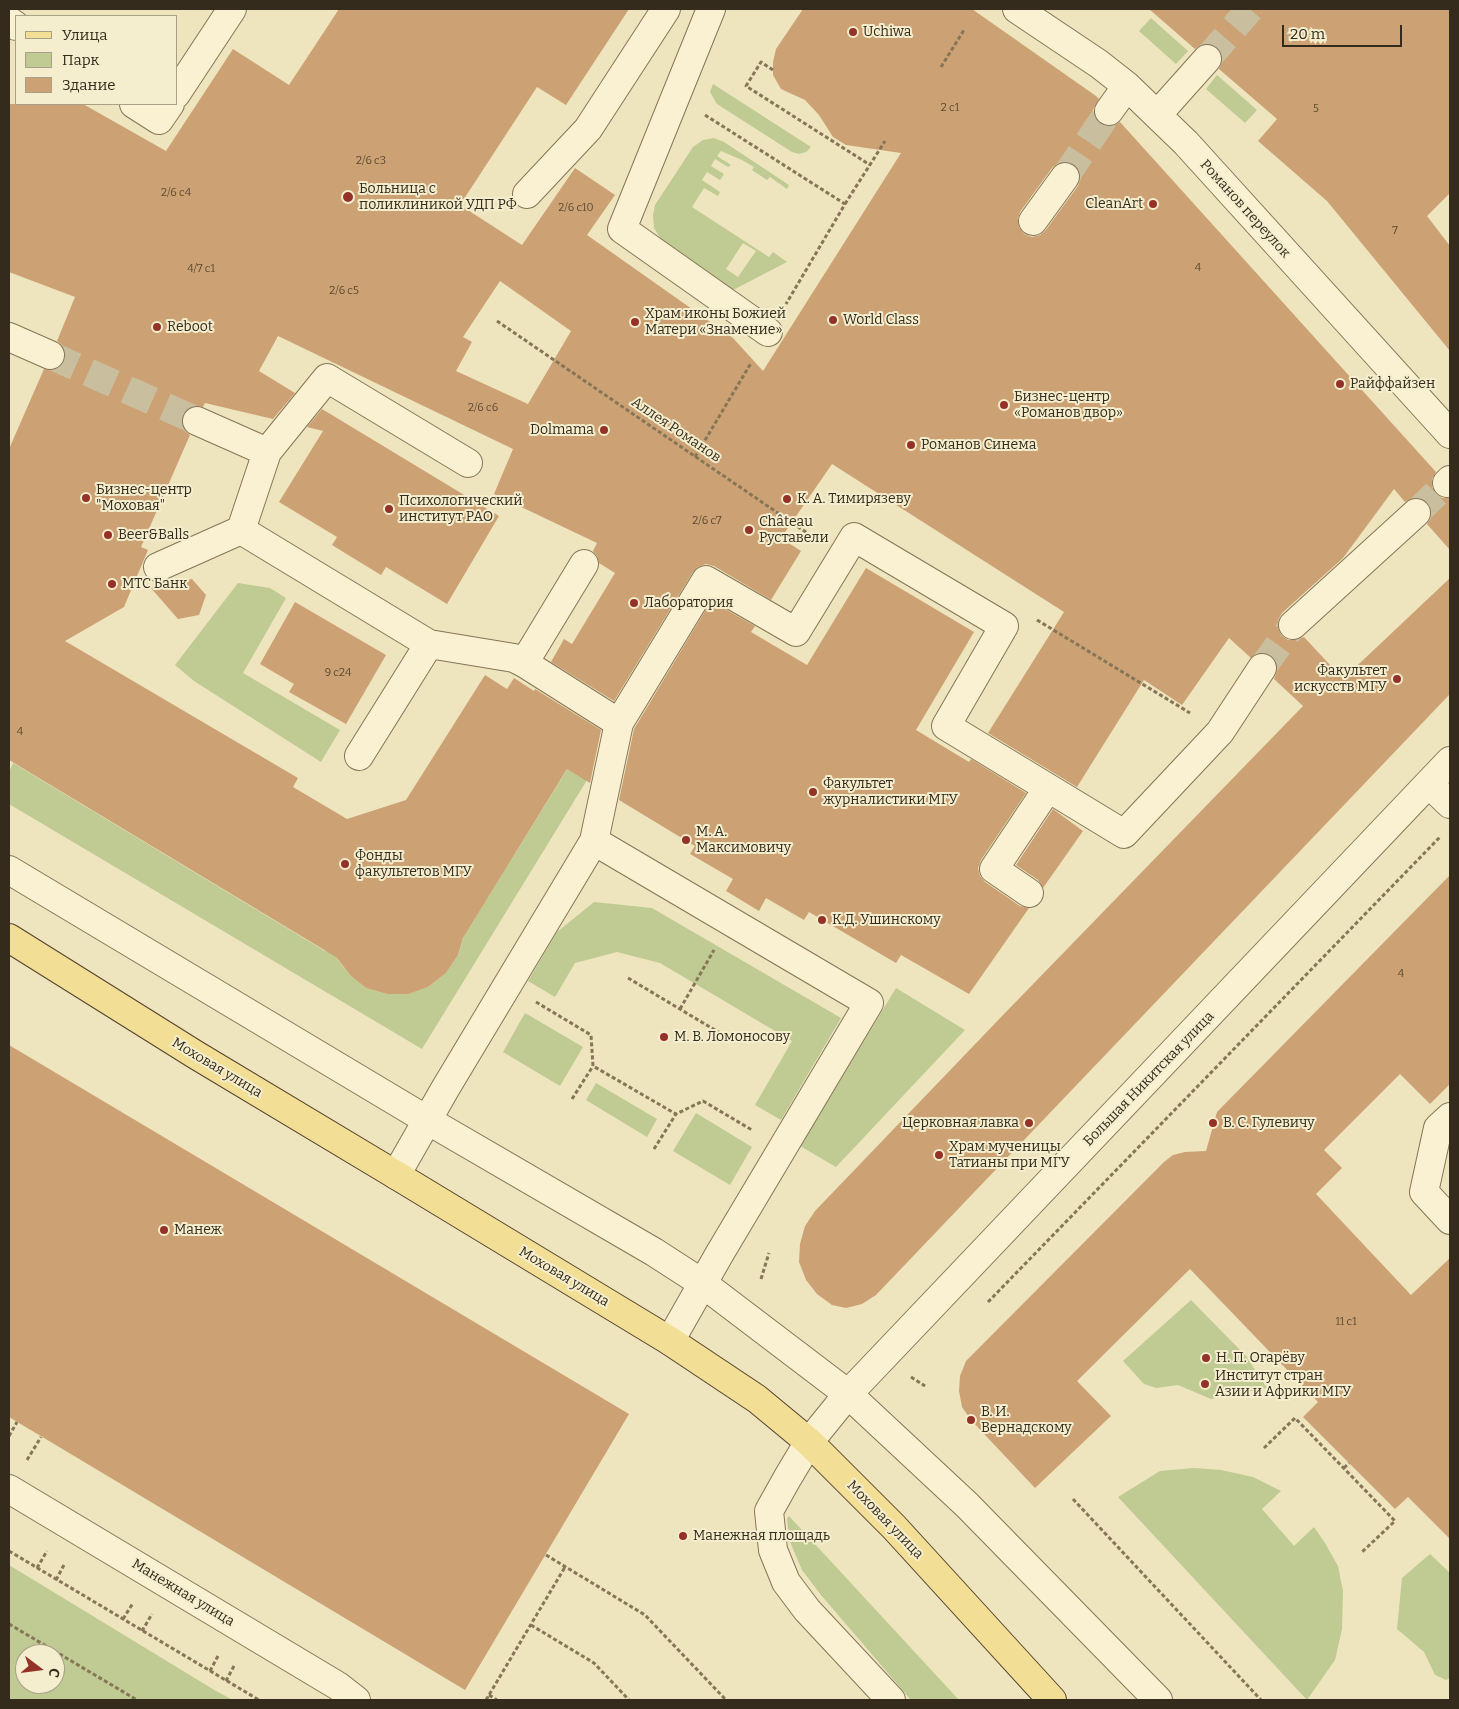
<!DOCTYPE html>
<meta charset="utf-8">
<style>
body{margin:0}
#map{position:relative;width:1459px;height:1709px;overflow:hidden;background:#eee4be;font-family:Bitter,serif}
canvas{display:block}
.frame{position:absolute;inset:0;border:10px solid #352b1c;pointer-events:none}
.legend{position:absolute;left:15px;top:15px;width:162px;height:90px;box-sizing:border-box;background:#f5eece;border:1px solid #a8a087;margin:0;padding:6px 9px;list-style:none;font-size:15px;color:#352b1c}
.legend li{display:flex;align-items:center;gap:10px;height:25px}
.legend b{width:25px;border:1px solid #a8a087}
.north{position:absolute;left:15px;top:1644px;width:50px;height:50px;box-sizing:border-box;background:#f5eece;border:1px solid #a8a087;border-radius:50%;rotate:105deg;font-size:14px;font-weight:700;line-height:20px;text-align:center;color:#352b1c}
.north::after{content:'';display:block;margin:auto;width:18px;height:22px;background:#953227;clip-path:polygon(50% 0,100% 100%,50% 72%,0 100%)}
.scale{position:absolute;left:1282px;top:25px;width:120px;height:22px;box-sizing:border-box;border:2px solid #352b1c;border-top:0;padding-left:6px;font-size:15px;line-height:18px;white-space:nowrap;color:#352b1c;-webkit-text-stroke:4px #f5eece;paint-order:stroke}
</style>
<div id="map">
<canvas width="1459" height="1709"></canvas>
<div class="frame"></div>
<ul class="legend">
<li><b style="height:6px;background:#f2df95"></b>Улица</li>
<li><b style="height:14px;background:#bfcb93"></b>Парк</li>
<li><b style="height:14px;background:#cca274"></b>Здание</li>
</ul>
<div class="north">С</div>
<div class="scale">20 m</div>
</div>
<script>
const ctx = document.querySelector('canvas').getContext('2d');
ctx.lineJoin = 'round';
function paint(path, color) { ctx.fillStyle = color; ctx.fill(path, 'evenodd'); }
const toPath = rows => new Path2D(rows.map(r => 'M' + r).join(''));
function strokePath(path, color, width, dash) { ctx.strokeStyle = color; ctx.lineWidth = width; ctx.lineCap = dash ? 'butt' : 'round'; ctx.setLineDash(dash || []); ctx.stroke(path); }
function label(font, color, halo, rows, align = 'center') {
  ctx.font = font + ' Bitter,serif'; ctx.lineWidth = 4; ctx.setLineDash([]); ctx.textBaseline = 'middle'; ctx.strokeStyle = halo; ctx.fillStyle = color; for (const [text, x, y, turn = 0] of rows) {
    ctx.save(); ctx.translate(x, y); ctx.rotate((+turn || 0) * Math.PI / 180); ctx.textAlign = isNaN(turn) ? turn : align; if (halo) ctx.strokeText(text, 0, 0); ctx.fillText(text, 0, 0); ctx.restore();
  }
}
paint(toPath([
 [1151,18,1188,51,1176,64,1139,31],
 [1217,75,1257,110,1245,123,1206,89],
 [713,84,811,147,806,152,799,154,792,152,717,104,710,92],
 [714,138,724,142,789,185,787,189,770,177,767,180,752,170,754,167,742,160,721,151,717,156,731,165,728,167,715,159,711,166,724,174,720,180,707,172,702,180,720,192,718,196,704,188,692,207,769,257,773,252,787,262,733,290,661,239,654,228,653,215,655,205,693,147,703,140],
 [743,243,756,251,738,277,726,269],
 [238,583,270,588,286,598,243,673,340,730,321,762,194,681,175,665],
 [13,763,325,951,331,944,337,959,351,976,366,988,387,994,409,994,428,987,446,973,458,955,464,936,568,768,587,780,422,1049,9,804,9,772],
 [594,902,652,908,841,1018,781,1120,755,1105,792,1041,660,963,617,952,575,963,555,997,528,981,557,932],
 [896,988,965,1030,836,1167,800,1146],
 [525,1013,583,1047,560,1086,503,1052],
 [596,1083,657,1119,647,1137,586,1100],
 [696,1113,752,1147,730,1185,673,1151],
 [1191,1300,1246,1356,1267,1388,1211,1399,1178,1385,1156,1388,1144,1384,1123,1361],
 [1194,1468,1221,1470,1253,1477,1281,1491,1262,1509,1294,1546,1314,1527,1325,1543,1338,1566,1343,1591,1342,1629,1335,1660,1307,1700,1118,1497,1160,1471],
 [789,1516,959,1700,911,1700,821,1595,802,1570,790,1542,787,1519],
 [1430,1554,1450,1573,1450,1678,1446,1680,1435,1675,1424,1652,1397,1629,1402,1578],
 [9,1565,216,1691,233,1700,9,1700],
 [25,1654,55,1654,55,1684,25,1684]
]), '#bfcb93');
paint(toPath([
 [339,9,629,9,566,105,537,87,460,205,522,245,575,168,615,195,587,235,733,338,763,371,901,153,846,145,833,137,819,115,805,100,781,89,773,75,773,62,776,49,803,9,972,9,1096,96,1099,99,1093,110,1095,117,1100,123,1108,127,1115,125,1120,122,1436,472,1432,479,1432,487,1436,494,1442,498,1450,498,1450,550,1427,524,1431,518,1431,510,1427,502,1420,498,1413,498,1405,502,1394,489,1343,558,1282,613,1278,620,1278,628,1281,635,1288,640,1296,640,1304,637,1343,679,1450,578,1450,694,876,1295,862,1304,846,1308,832,1305,817,1294,806,1280,799,1262,800,1244,805,1226,815,1211,1004,1014,1303,706,1274,679,1278,668,1276,661,1271,655,1262,652,1255,654,1251,658,1229,638,1182,705,1144,680,1077,787,988,733,1064,612,832,464,781,538,801,551,771,600,714,566,706,564,698,567,693,572,614,701,551,662,564,639,572,644,615,573,599,563,597,556,593,551,597,543,494,494,513,449,278,336,259,371,295,393,273,419,205,403,203,407,195,406,187,409,183,415,182,423,185,431,190,435,141,547,148,550,124,607,65,641,298,778,293,787,347,819,406,800,485,675,507,689,514,678,534,691,535,689,601,730,590,783,567,769,463,938,458,955,446,973,428,987,409,994,387,994,366,988,351,976,336,957,9,760,9,449,44,369,52,370,59,368,64,362,65,353,62,345,57,341,75,297,9,272,9,104,83,104,166,151,233,49,289,85],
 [1066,161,1074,164,1079,170,1081,178,1078,186,1045,231,1040,235,1032,237,1024,234,1019,227,1018,219,1020,212,1052,168,1058,163],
 [500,281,571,331,528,404,456,371,472,342,463,337],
 [1149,9,1450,9,1450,193,1427,216,1450,246,1450,351,1327,201,1258,141,1277,119,1219,69,1222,62,1222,54,1218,48,1210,44,1202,44,1195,49],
 [322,409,499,516,447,604,386,567,381,575,358,561,332,545,337,537,279,502,323,431,307,427],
 [866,568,974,632,916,730,969,762,971,759,1026,793,981,860,978,868,980,876,985,882,1020,906,1029,908,969,994,901,955,896,963,809,912,804,920,766,898,759,911,726,891,733,879,690,854,695,846,619,800,634,729,711,601,755,626,751,632,807,665],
 [192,579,206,595,199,615,178,619,150,587],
 [295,602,386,655,346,724,289,692,294,684,260,664],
 [1053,809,1083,831,1043,888,1038,880,1016,865],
 [1450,875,1450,1084,1430,1104,1400,1074,1324,1150,1342,1168,1316,1194,1411,1295,1450,1258,1450,1539,1408,1497,1395,1509,1303,1417,1318,1402,1190,1269,1077,1381,1111,1416,1035,1488,971,1420,962,1407,959,1391,960,1376,966,1361,1164,1162,1173,1155,1185,1152,1206,1151,1217,1112],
 [9,1045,629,1414,465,1690,9,1417]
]), '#cca274');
strokePath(toPath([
 [1207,59,1250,9],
 [1065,177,1109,111],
 [50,355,197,421],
 [1416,513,1447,483],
 [1262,668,1293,625]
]), '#c9bf9e', 28, [28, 14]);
const minor = toPath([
 [711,9,622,229,768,332],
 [1017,9,1099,64,1127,86,1157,115,1186,143,1450,434],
 [9,21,16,26],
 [176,94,232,9],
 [134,104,159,120,170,104],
 [1109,111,1127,86],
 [1157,115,1207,59],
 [527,194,588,129,666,9],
 [1033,221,1065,177],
 [9,337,50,355],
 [197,421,267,452,241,530,429,644],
 [267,452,327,378,468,463],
 [1447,483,1450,480],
 [584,564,524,663,619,723],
 [158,567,241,530],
 [1293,625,1416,513],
 [359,756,429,644,514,658,524,663],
 [1429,784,1450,804],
 [594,841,869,1003,720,1253,670,1341],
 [9,870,427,1120,654,1252,702,1283,848,1394,967,1505,1158,1700],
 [1029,893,994,869,1048,788],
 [1450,1117,1438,1128,1424,1192,1450,1220],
 [396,1175,445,1089,594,841,619,723,706,580,796,632,854,537,1004,626,946,726,1124,834,1220,732,1262,668],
 [9,1489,338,1686,356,1700],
 [891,1700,807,1610,786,1582,773,1550,769,1511,788,1477,809,1442,848,1394,1450,761]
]);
const major = toPath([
 [9,938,196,1055,396,1175,670,1341,757,1399,809,1442,894,1527,1052,1700]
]);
strokePath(minor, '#867557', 30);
strokePath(major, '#53422c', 30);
strokePath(toPath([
 [941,67,964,30],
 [773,70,761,62,746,86,870,165],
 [705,115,845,204,786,304],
 [845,204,885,141],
 [497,321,813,537],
 [695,457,751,363],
 [1037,620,1190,713],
 [628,978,735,1042],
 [536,1002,591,1035,593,1066,676,1114,703,1101,752,1130],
 [680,1009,714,950],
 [572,1099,593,1066],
 [654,1149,676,1114],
 [761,1279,769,1253],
 [988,1302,1440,837],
 [911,1377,925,1386],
 [9,1436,17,1422],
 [1264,1448,1295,1418,1395,1521,1362,1552],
 [27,1460,41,1437],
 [1344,1468,1349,1463],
 [1073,1499,1261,1700],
 [9,1551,259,1700],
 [546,1555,645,1615,726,1700],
 [37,1568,47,1551],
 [56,1580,65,1563],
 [123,1619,133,1603],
 [9,1624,137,1700],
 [531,1625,594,1663,629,1700],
 [142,1631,152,1614],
 [210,1671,219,1654],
 [226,1681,235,1664],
 [489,1695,497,1700],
 [486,1700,565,1567]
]), '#867557', 3, [4, 2.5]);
strokePath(minor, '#f9f1d1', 28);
strokePath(major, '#f2df95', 28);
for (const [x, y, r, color] of [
 [853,32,5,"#953227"],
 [348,197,6,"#953227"],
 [1153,204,5,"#953227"],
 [833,320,5,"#953227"],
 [635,322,5,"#953227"],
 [157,327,5,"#953227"],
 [1340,384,5,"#953227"],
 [1004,405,5,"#953227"],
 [604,430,5,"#953227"],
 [911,445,5,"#953227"],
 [86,498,5,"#953227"],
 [787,499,5,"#953227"],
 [389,509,5,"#953227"],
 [749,530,5,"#953227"],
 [108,535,5,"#953227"],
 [112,584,5,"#953227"],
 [634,603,5,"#953227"],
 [1397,679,5,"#953227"],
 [813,792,5,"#953227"],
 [686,840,5,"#953227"],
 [345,864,5,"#953227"],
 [822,920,5,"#953227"],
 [664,1037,5,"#953227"],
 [1029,1123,5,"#953227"],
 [1213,1123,5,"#953227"],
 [939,1155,5,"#953227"],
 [164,1230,5,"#953227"],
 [1206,1358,5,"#953227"],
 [1205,1384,5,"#953227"],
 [971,1420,5,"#953227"],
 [683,1536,5,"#953227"]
]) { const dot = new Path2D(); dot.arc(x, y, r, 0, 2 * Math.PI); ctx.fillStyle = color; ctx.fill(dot); strokePath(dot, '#f5eece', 2); }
label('11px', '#5b4932', null, [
 ["2 с1",950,108],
 ["5",1316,109],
 ["2/6 с3",371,161],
 ["2/6 с4",176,193],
 ["2/6 с10",576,208],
 ["7",1395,231],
 ["4",1198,268],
 ["4/7 с1",201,269],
 ["2/6 с5",344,291],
 ["2/6 с6",483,408],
 ["2/6 с7",707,521],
 ["9 с24",338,673],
 ["4",20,732],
 ["4",1401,974],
 ["11 с1",1346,1322]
]);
label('14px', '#352b1c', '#f5eece', [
 ["Uchiwa",863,32],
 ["Больница с",359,189],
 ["поликлиникой УДП РФ",359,205],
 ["CleanArt",1143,204,"right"],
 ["Храм иконы Божией",645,314],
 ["Матери «Знамение»",645,330],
 ["World Class",843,320],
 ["Reboot",167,327],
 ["Райффайзен",1350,384],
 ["Бизнес-центр",1014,397],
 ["«Романов двор»",1014,413],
 ["Dolmama",594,430,"right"],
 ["Романов Синема",921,445],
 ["Бизнес-центр",96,490],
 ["\"Моховая\"",96,506],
 ["К. А. Тимирязеву",797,499],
 ["Психологический",399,501],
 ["институт РАО",399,517],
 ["Château",759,522],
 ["Руставели",759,538],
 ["Beer&Balls",118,535],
 ["МТС Банк",122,584],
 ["Лаборатория",644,603],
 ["Факультет",1387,671,"right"],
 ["искусств МГУ",1387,687,"right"],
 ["Факультет",823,784],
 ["журналистики МГУ",823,800],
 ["М. А.",696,832],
 ["Максимовичу",696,848],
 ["Фонды",355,856],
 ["факультетов МГУ",355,872],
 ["К.Д. Ушинскому",832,920],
 ["М. В. Ломоносову",674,1037],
 ["Церковная лавка",1019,1123,"right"],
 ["В. С. Гулевичу",1223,1123],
 ["Храм мученицы",949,1147],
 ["Татианы при МГУ",949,1163],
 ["Манеж",174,1230],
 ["Н. П. Огарёву",1216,1358],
 ["Институт стран",1215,1376],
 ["Азии и Африки МГУ",1215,1392],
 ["В. И.",981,1412],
 ["Вернадскому",981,1428],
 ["Манежная площадь",693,1536]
], 'left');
label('14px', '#352b1c', '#f5eece', [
 ["Романов переулок",1245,209,48],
 ["Аллея Романов",676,430,34],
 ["Моховая улица",217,1068,31],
 ["Большая Никитская улица",1149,1079,-46],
 ["Моховая улица",564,1277,31],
 ["Моховая улица",885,1520,46],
 ["Манежная улица",183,1593,31]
]);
</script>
